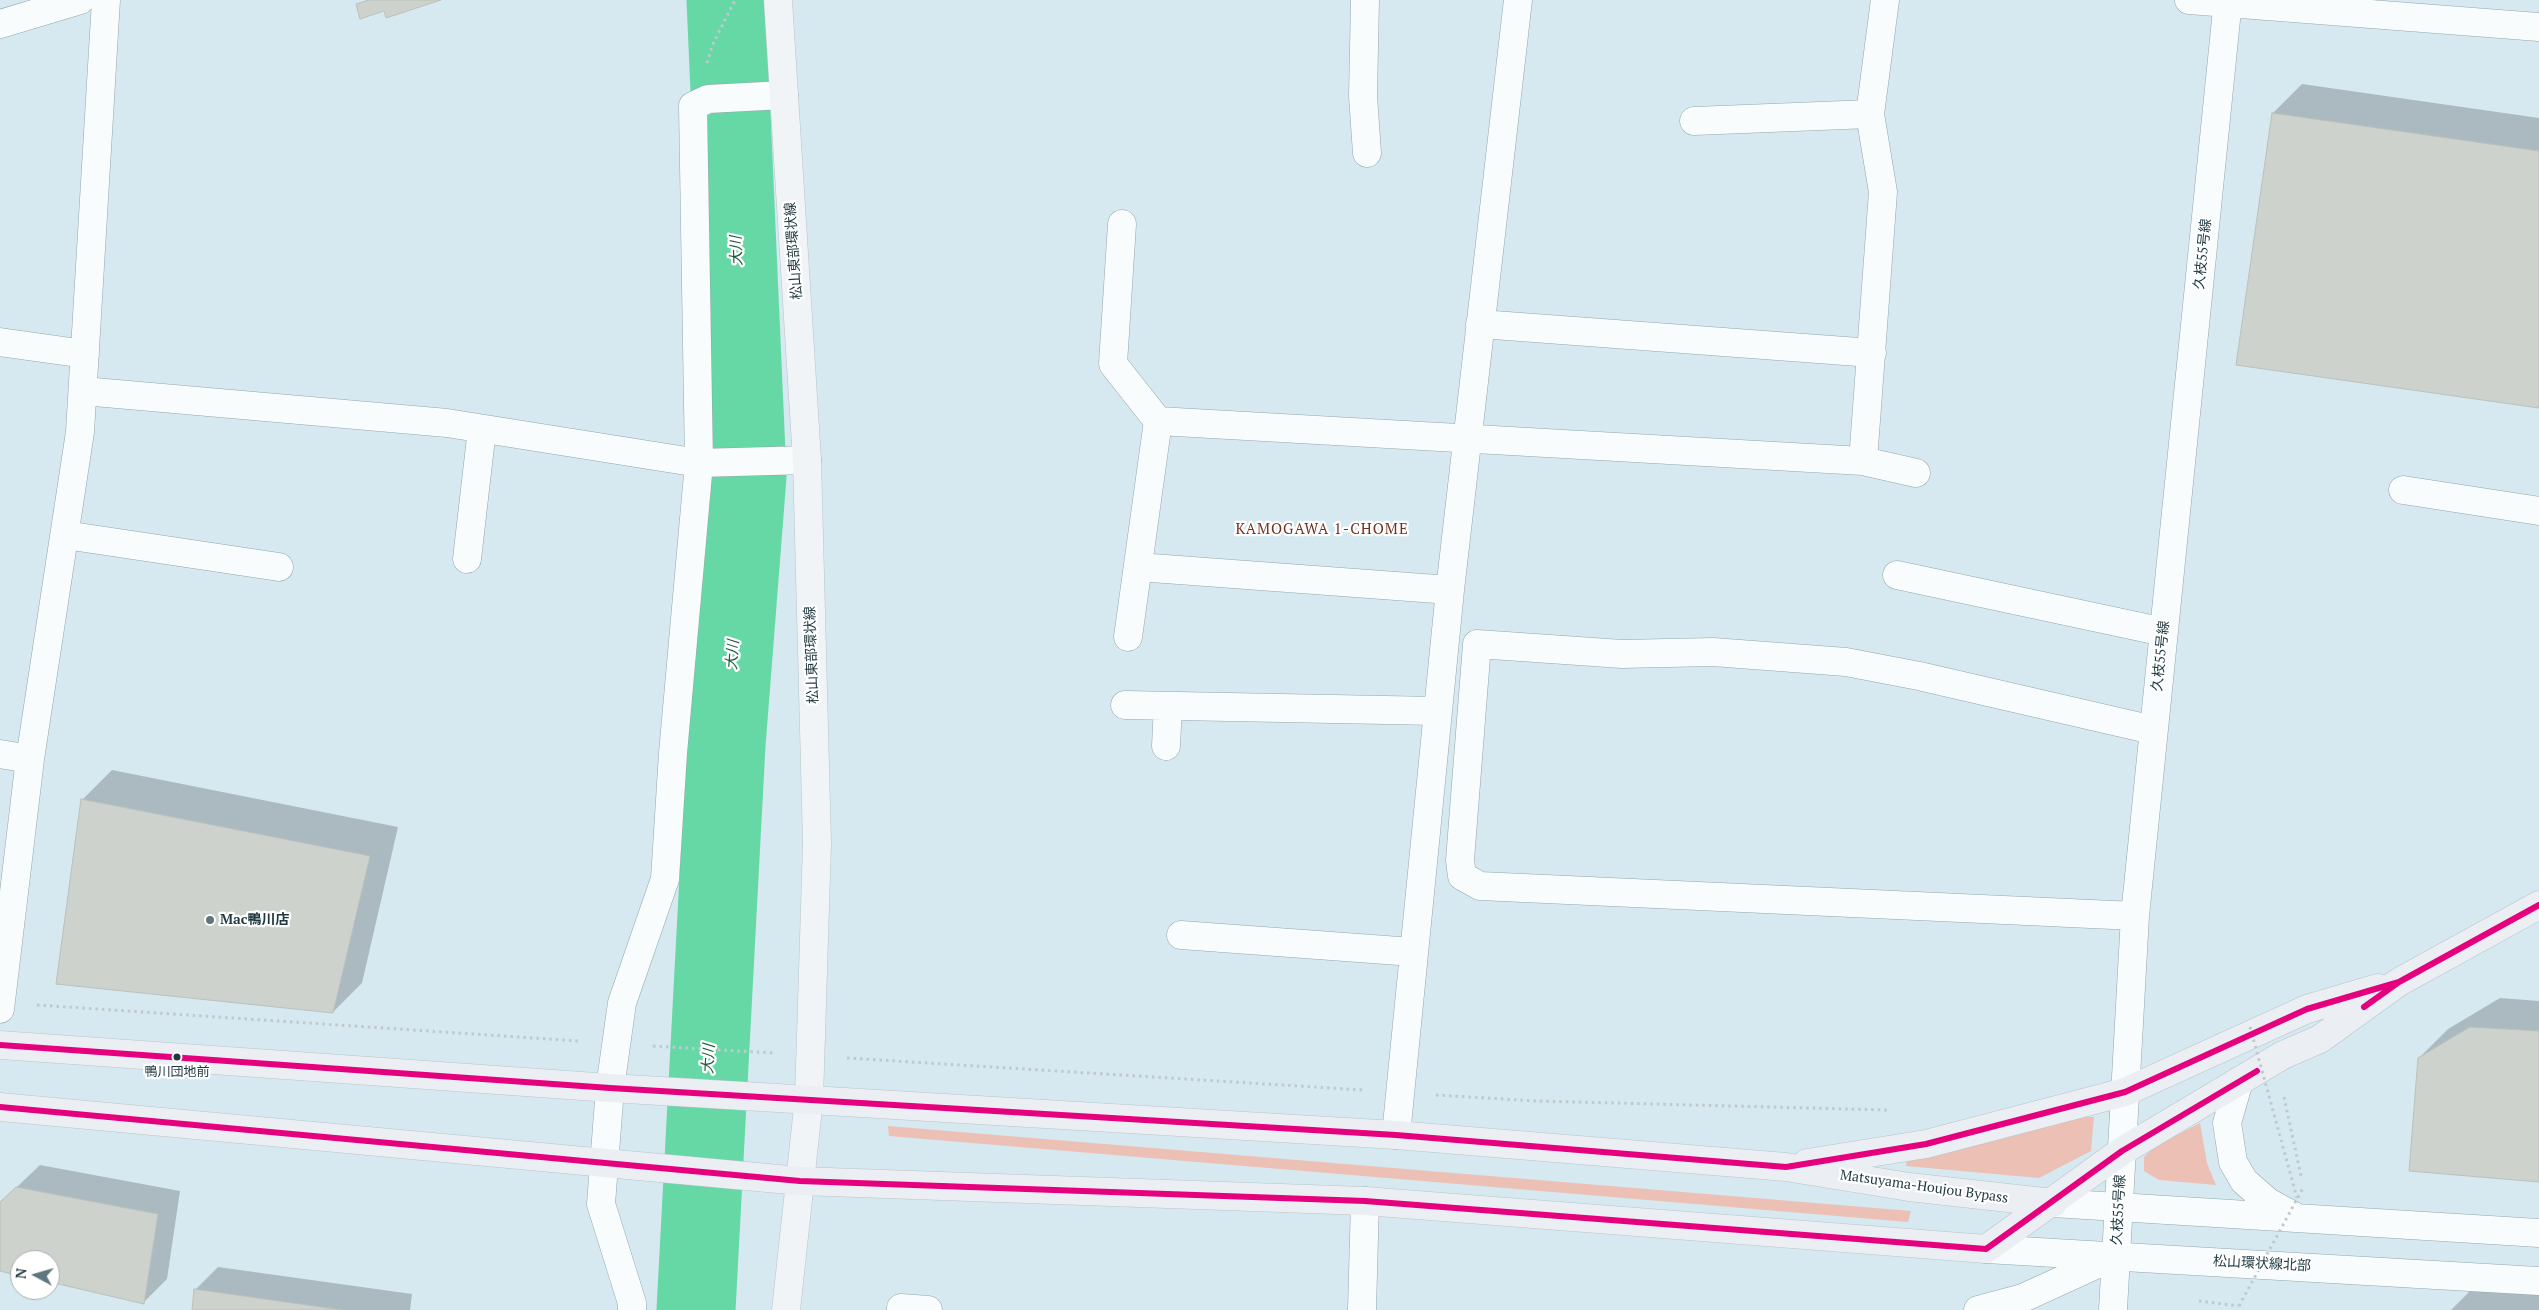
<!DOCTYPE html>
<meta charset="utf-8">
<style>
body{margin:0}
#map{position:relative;width:2539px;height:1310px;overflow:hidden;background:#d6e9f0;font-family:"PT Serif",serif}
canvas{display:block}
.north{position:absolute;left:10px;top:1250px;width:50px;height:50px;box-sizing:border-box;background:#fff;border:1px solid #a5afb2;border-radius:50%;rotate:276deg;font-size:14px;font-weight:700;line-height:20px;text-align:center;color:#1e383f}
.north::after{content:'';display:block;margin:auto;width:18px;height:22px;background:#5e767d;clip-path:polygon(50% 0,100% 100%,50% 72%,0 100%)}
</style>
<div id="map">
<canvas width="2539" height="1310"></canvas>
<div class="north">N</div>
</div>
<script>
const ctx = document.querySelector('canvas').getContext('2d');
ctx.lineJoin = 'round';
function paint(path, color) { ctx.fillStyle = color; ctx.fill(path, 'evenodd'); }
const toPath = rows => new Path2D(rows.map(r => 'M' + r).join(''));
function strokePath(path, color, width, dash) { ctx.strokeStyle = color; ctx.lineWidth = width; ctx.lineCap = dash ? 'butt' : 'round'; ctx.setLineDash(dash || []); ctx.stroke(path); }
function label(font, color, halo, rows, align = 'center') {
  ctx.font = font + ' "PT Serif","Noto Sans JP",serif'; ctx.lineWidth = 4.5; ctx.setLineDash([]); ctx.textBaseline = 'middle'; ctx.strokeStyle = halo; ctx.fillStyle = color; for (const [text, x, y, turn = 0] of rows) {
    ctx.save(); ctx.translate(x, y); ctx.rotate((+turn || 0) * Math.PI / 180); ctx.textAlign = isNaN(turn) ? turn : align; if (halo) ctx.strokeText(text, 0, 0); ctx.fillText(text, 0, 0); ctx.restore();
  }
}
paint(toPath([
 [2080,1117,2094,1117,2091,1151,2039,1178,1906,1166,1907,1159,2001,1139],
 [2200,1123,2207,1163,2216,1185,2159,1180,2144,1171,2144,1157,2154,1147],
 [888,1126,1911,1211,1908,1222,889,1136]
]), '#ecc0b4');
paint(toPath([
 [2302,84,2539,118,2539,407,2273,113],
 [112,770,398,827,362,983,333,1012,57,983,83,799],
 [2500,998,2539,1001,2539,1181,2419,1058,2448,1029],
 [40,1165,180,1191,167,1279,144,1302,50,1281,50,1260,20,1260,20,1274,0,1270,0,1203],
 [218,1267,412,1294,410,1310,193,1310,195,1290],
 [2473,1288,2539,1294,2539,1310,2451,1310]
]), '#0003');
strokePath(toPath([
 [696,1310,726,745,747,476,726,0]
]), '#65d8a6', 79);
const building = toPath([
 [369,0,441,0,386,18,384,11,360,19,356,4,369,0],
 [2272,113,2539,151,2539,408,2236,365,2272,113],
 [81,799,370,856,333,1013,56,984,81,799],
 [2470,1027,2539,1031,2539,1182,2409,1171,2418,1058,2470,1027],
 [16,1187,158,1214,144,1304,50,1282,50,1260,20,1260,20,1276,0,1271,0,1202,16,1187],
 [194,1289,342,1310,192,1310,194,1289]
]);
paint(building, '#cdd3cc');
strokePath(building, '#bac0ba', 1);
const street = toPath([
 [1365,0,1363,96,1367,153],
 [2189,0,2539,27],
 [0,24,80,0],
 [1694,121,1870,114],
 [1122,224,1113,364,1158,421,1128,637],
 [1480,324,1872,353],
 [0,342,85,354],
 [83,391,447,423,699,463,807,460],
 [1158,421,1863,461,1916,473],
 [1863,461,1883,192,1870,114,1885,0],
 [2403,490,2539,511],
 [65,535,279,567],
 [467,559,482,429],
 [1138,567,1450,590],
 [1897,575,2164,632],
 [1125,705,1437,711],
 [1166,746,1168,706],
 [0,754,30,759],
 [2135,916,1480,886,1462,876,1460,860,1477,644,1622,654,1713,652,1846,662,1919,676,2153,730],
 [1181,935,1413,952],
 [0,1009,30,759,80,432,106,0],
 [1396,1135,1450,590,1518,0],
 [632,1310,632,1303,601,1204,610,1088,622,1003,665,879,673,753,699,463,693,106,708,99,784,95],
 [901,1310,901,1308,928,1310],
 [1362,1310,1365,1201],
 [1978,1310,2023,1298,2117,1255],
 [2113,1310,2135,916,2228,0]
]);
const secondary = toPath([
 [2239,1081,2227,1123,2233,1162,2244,1181,2268,1202,2294,1216],
 [2053,1203,2539,1233],
 [1986,1249,2539,1281]
]);
const primary = toPath([
 [778,0,807,460,817,843,809,1099,786,1310]
]);
const highway = toPath([
 [0,1045,610,1088,1396,1135,1786,1167,1909,1187,2053,1203],
 [0,1107,800,1181,1365,1201,1986,1249,2122,1151,2283,1055,2320,1039,2399,982,2539,905],
 [1807,1163,1926,1144,2125,1092,2307,1009,2378,988]
]);
strokePath(street, '#92a6ac', 29);
strokePath(secondary, '#92a6ac', 29);
strokePath(primary, '#b7c4c8', 29);
strokePath(highway, '#b7c4c8', 29);
strokePath(toPath([
 [707,63,712,46,735,0],
 [37,1005,579,1041],
 [653,1046,774,1053],
 [847,1058,1363,1090],
 [1436,1095,1537,1101,1887,1110],
 [2284,1097,2301,1176],
 [2199,1301,2239,1306]
]), '#c0c9cc', 3, [2.5, 4]);
strokePath(street, '#f9fcfd', 28);
strokePath(secondary, '#f9fcfd', 28);
strokePath(primary, '#f0f4f7', 28);
strokePath(highway, '#ebeef2', 28);
strokePath(toPath([
 [2250,1027,2297,1198],
 [2239,1306,2303,1188]
]), '#c0c9cc', 3, [2.5, 4]);
strokePath(toPath([
 [2364,1007,2399,982,2539,905],
 [0,1045,610,1088,1396,1135,1786,1167,1926,1144,2125,1092,2307,1009,2399,982],
 [0,1107,800,1181,1365,1201,1986,1249],
 [1986,1249,2122,1151,2257,1071]
]), '#e5007d', 6);
for (const [x, y, r, color] of [
 [210,920,5,"#5e767d"],
 [177,1057,4.5,"#1e383f"]
]) { const dot = new Path2D(); dot.arc(x, y, r, 0, 2 * Math.PI); ctx.fillStyle = color; ctx.fill(dot); strokePath(dot, '#fff', 2); }
label('13px', '#1e383f', '#fff', [
 ["鴨川団地前",177,1072]
]);
label('14px', '#1e383f', '#fff', [
 ["松山東部環状線",794,251,-94],
 ["久枝55号線",2203,254,-84],
 ["松山東部環状線",812,655,-92],
 ["久枝55号線",2161,656,-84],
 ["Matsuyama-Houjou Bypass",1924,1187,8],
 ["久枝55号線",2119,1210,-87],
 ["松山環状線北部",2262,1264,3]
]);
label('bold 14px', '#1e383f', '#fff', [
 ["Mac鴨川店",220,920]
], 'left');
label('italic 15px', '#1f583a', '#fff', [
 ["大川",737,251,-92],
 ["大川",733,655,-86],
 ["大川",709,1059,-87]
]);
ctx.letterSpacing = '1px';
label('15px', '#73301c', '#fff', [
 ["KAMOGAWA 1-CHOME",1322,530]
]);
ctx.letterSpacing = '0px';
</script>
